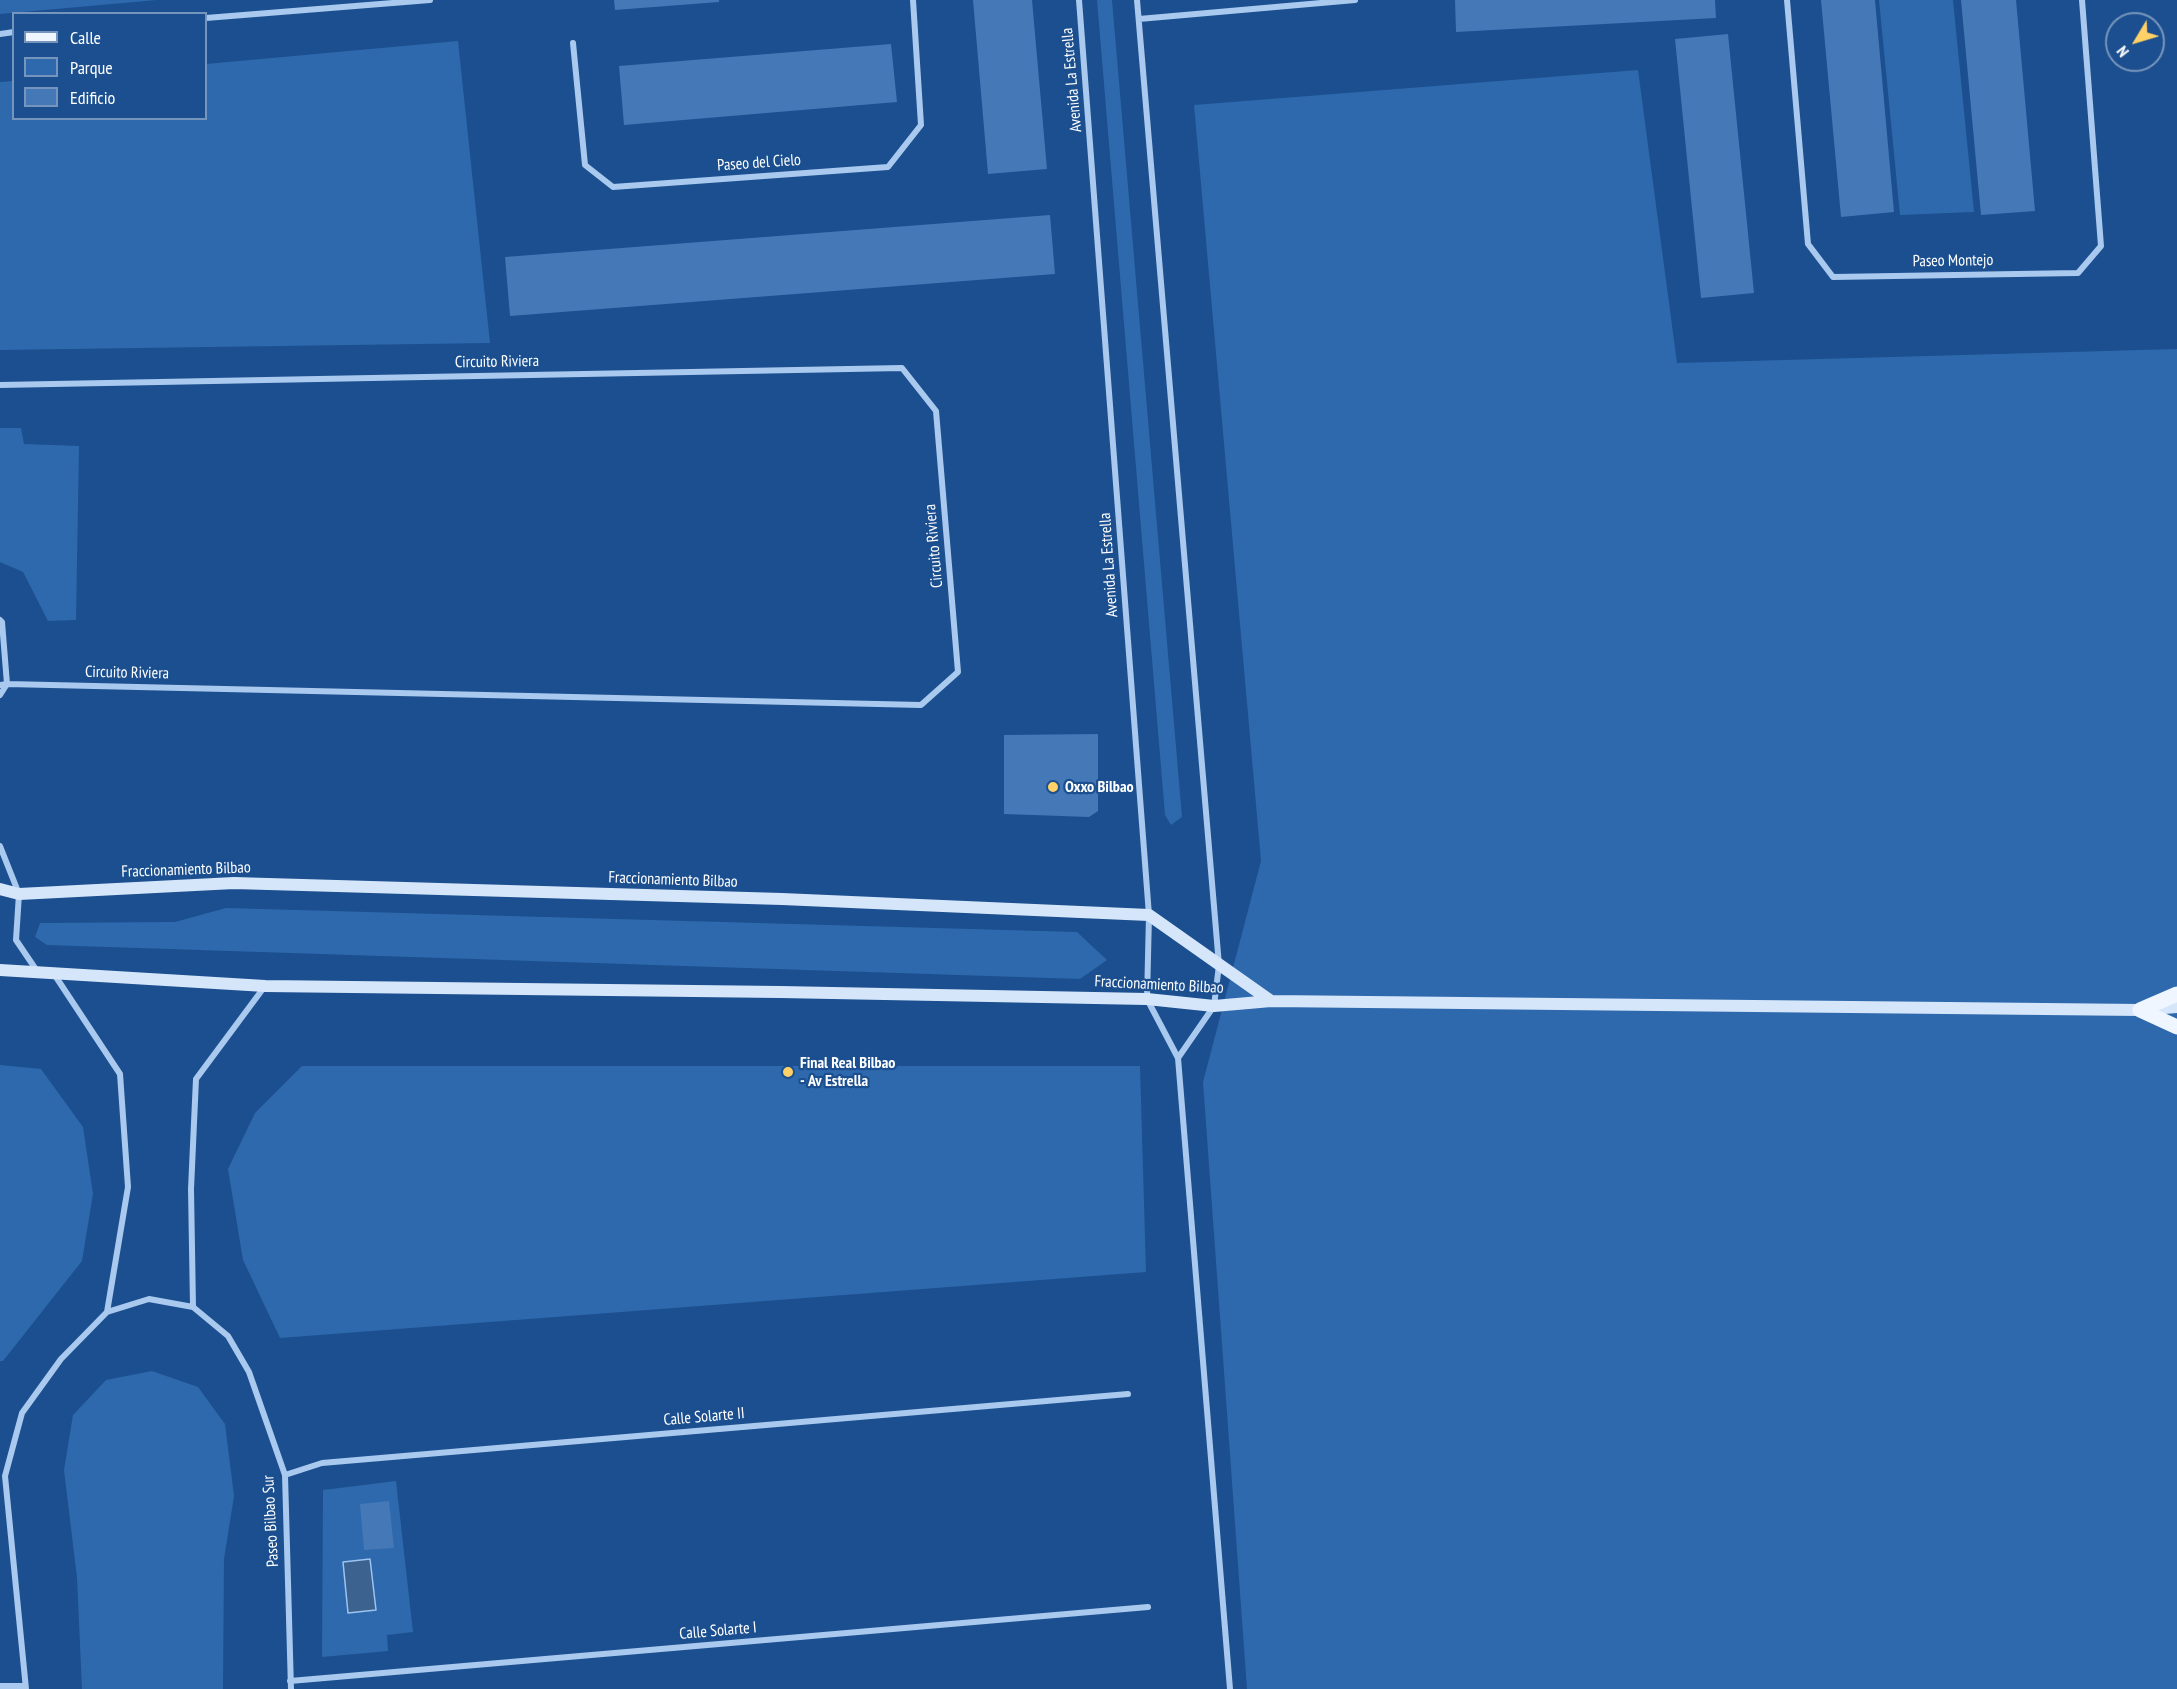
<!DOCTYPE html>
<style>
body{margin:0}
#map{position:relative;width:2177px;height:1689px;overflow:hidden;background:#1b4f8f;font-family:"PT Sans Narrow",sans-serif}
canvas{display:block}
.legend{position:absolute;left:12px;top:12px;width:195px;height:108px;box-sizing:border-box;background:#1b4f8f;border:2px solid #7695bc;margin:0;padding:8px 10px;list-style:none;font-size:18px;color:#fff}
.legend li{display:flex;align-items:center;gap:12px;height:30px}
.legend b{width:30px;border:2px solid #7695bc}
.north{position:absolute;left:2105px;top:12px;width:60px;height:60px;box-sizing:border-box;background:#1b4f8f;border:2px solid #7695bc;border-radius:50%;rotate:232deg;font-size:16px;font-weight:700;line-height:24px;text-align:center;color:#fff}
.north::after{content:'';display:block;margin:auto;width:21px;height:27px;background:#ffd166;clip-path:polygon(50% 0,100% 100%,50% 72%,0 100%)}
</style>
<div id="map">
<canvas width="2177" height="1689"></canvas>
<ul class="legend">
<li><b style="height:8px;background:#f0f6ff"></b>Calle</li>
<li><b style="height:16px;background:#2e69ad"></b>Parque</li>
<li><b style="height:16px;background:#4478b7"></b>Edificio</li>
</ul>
<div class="north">N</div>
</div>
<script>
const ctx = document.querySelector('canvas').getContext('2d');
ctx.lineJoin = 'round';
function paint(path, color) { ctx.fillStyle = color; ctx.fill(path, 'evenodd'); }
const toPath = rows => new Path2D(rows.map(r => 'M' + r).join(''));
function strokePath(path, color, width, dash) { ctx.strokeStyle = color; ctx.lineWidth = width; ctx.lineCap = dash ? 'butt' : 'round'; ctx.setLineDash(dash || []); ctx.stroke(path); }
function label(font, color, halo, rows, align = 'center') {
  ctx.font = font + ' "PT Sans Narrow",sans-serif'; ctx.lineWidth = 4.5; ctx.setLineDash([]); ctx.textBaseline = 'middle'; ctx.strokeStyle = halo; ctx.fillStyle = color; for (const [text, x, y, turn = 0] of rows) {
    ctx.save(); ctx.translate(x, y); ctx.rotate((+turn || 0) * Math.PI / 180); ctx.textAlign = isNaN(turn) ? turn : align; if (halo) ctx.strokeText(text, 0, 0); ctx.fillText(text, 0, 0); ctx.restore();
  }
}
paint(toPath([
 [0,0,157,0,0,14],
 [1097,0,1112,0,1182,817,1171,825,1165,815],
 [1879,0,1953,0,1974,212,1900,215],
 [458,41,490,343,0,350,0,82,13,81,14,118,206,118,206,64],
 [1638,70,1677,363,2177,349,2177,1689,1247,1689,1203,1082,1261,861,1194,105],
 [0,428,21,428,24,444,79,446,76,620,48,621,23,572,0,562],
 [226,908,1077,932,1107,960,1080,979,47,945,35,937,40,923,175,922],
 [0,1065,41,1069,83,1127,93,1194,82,1261,3,1361,0,1361],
 [302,1066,1140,1066,1146,1272,280,1338,243,1260,228,1169,255,1113],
 [152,1371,198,1387,225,1424,234,1496,224,1559,223,1689,82,1689,77,1578,64,1470,73,1415,106,1380],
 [396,1481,413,1632,387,1635,388,1651,322,1657,323,1490]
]), '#2e69ad');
const water = toPath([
 [370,1559,376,1610,348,1613,343,1562,370,1559]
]);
paint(water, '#3c6290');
strokePath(water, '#9cc4f0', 1.5);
paint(toPath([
 [614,0,719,0,719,2,615,10],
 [973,0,1032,0,1047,169,988,174],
 [1455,0,1715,0,1716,18,1456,32],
 [1821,0,1875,0,1894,212,1841,217],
 [1961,0,2016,0,2035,211,1981,215],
 [1728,34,1754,293,1701,298,1675,39],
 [891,44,897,102,624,125,619,66],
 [1050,215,1055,274,510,316,505,257],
 [1098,734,1098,811,1089,817,1004,814,1004,735],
 [389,1501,394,1548,364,1550,360,1504]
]), '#4478b7');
strokePath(toPath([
 [1079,0,1149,915,1147,999,1178,1058,1214,1006,1219,965,1137,0],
 [1787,0,1808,244,1833,277,2078,273,2101,246,2082,0],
 [206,18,430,0],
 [1139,19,1355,0],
 [0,34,14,32],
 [573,43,585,165,613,187,888,167,921,125,913,0],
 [0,385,902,368,936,411,958,672,921,705,7,684,0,695],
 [0,620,2,622,7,684,0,685],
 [0,846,19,894,16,940,37,971],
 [54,974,120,1074,128,1187,107,1312],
 [1178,1058,1230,1689],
 [193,1307,191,1189,196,1079,265,986],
 [285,1475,322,1463,1128,1394],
 [290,1681,1148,1607],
 [0,1686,25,1686],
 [26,1689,5,1476,22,1413,61,1359,107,1312,149,1299,193,1307,228,1336,249,1372,285,1475,291,1689]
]), '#a9c9ee', 6);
strokePath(toPath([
 [0,889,19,894,234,883,782,899,1149,915,1271,1001,1214,1006,1147,999,780,992,265,986,0,970],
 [1271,1001,2140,1010,2177,1007]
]), '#d6e6fa', 12);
strokePath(toPath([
 [2140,1010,2177,1027],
 [2140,1010,2177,994]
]), '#f0f6ff', 15);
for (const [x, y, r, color] of [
 [1053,787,6,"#ffd166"],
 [788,1072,6,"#ffd166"]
]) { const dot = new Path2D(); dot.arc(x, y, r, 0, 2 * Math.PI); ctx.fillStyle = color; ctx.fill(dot); strokePath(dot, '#1b4f8f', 2); }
label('16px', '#fff', '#1b4f8f', [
 ["Avenida La Estrella",1072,80,-95],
 ["Paseo del Cielo",759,163,-4],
 ["Paseo Montejo",1953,261,-1],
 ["Circuito Riviera",497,362,-1],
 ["Circuito Riviera",934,546,-95],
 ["Avenida La Estrella",1109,565,-94],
 ["Circuito Riviera",127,673,1],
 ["Fraccionamiento Bilbao",186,870,-2],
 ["Fraccionamiento Bilbao",673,880,2],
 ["Fraccionamiento Bilbao",1159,985,3],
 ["Calle Solarte II",704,1417,-5],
 ["Paseo Bilbao Sur",271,1521,-93],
 ["Calle Solarte I",718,1631,-5]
]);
label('bold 16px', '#fff', '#1b4f8f', [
 ["Oxxo Bilbao",1065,787],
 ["Final Real Bilbao",800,1063],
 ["- Av Estrella",800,1081]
], 'left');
</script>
